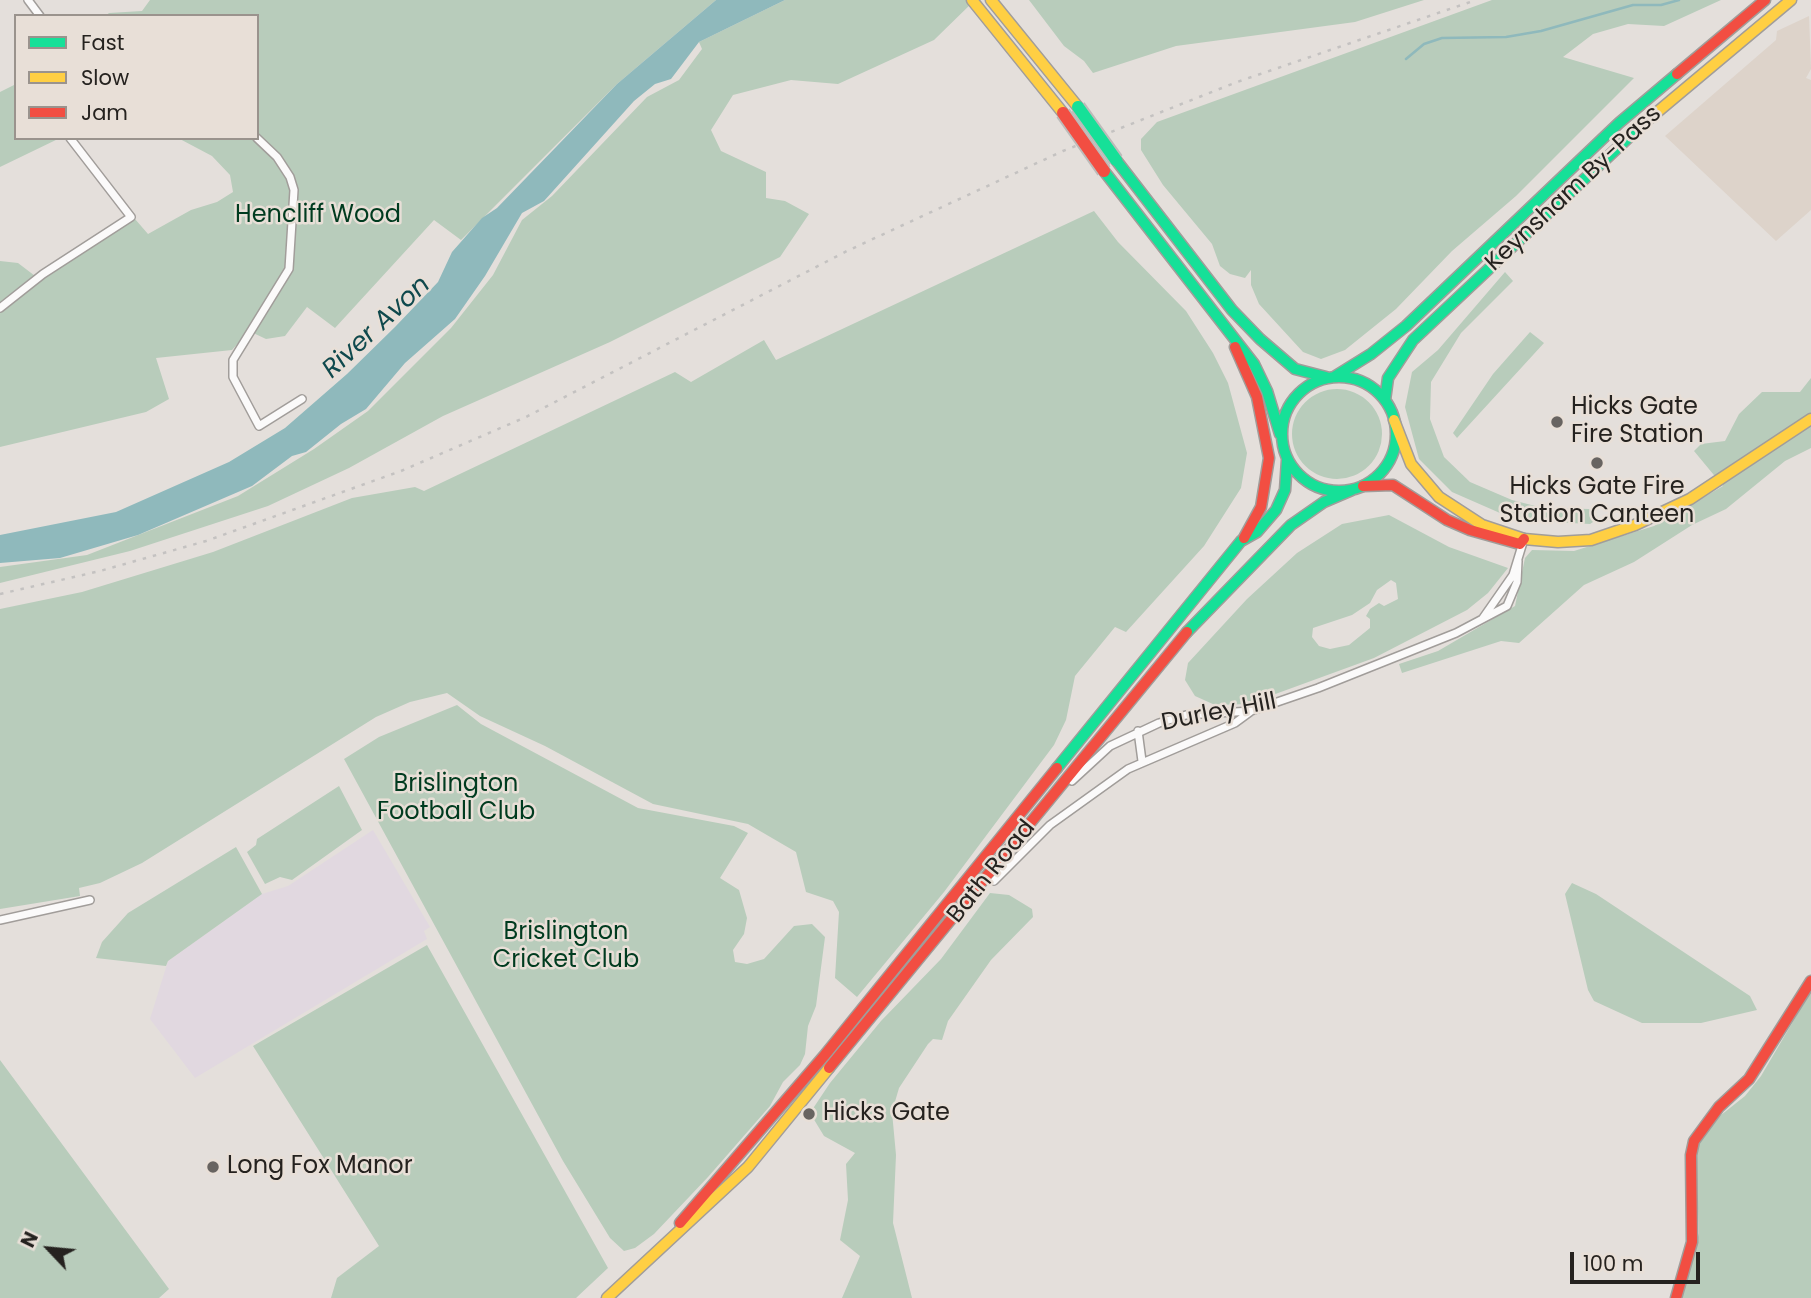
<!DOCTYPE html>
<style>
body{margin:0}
#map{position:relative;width:1811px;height:1298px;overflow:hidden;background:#e4dfdb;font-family:Poppins,sans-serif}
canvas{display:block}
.legend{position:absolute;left:14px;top:14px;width:245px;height:126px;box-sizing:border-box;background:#e8dfd7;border:2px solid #9a938d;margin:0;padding:9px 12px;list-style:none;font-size:21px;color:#25221f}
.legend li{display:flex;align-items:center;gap:14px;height:35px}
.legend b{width:35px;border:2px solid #9a938d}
.north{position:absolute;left:14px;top:1214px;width:70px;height:70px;-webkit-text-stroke:5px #e8dfd7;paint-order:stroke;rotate:296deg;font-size:19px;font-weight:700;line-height:28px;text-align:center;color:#25221f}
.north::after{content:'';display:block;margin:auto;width:24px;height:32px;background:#25221f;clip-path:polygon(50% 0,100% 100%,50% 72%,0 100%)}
.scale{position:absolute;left:1570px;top:1252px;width:130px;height:32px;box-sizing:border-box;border:4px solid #25221f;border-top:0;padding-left:9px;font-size:21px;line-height:24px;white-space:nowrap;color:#25221f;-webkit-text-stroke:5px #e8dfd7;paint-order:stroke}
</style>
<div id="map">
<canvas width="1811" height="1298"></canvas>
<ul class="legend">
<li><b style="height:9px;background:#16e098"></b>Fast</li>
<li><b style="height:9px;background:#ffcf43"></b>Slow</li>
<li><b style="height:9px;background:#f24e42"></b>Jam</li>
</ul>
<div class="north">N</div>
<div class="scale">100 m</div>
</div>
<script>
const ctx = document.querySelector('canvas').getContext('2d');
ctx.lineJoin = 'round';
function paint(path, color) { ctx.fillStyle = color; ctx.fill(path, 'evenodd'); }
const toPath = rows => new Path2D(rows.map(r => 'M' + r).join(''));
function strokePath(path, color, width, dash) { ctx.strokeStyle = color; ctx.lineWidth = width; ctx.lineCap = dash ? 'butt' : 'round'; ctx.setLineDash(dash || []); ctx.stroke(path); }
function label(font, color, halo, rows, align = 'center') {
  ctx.font = font + ' Poppins,sans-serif'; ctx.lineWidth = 5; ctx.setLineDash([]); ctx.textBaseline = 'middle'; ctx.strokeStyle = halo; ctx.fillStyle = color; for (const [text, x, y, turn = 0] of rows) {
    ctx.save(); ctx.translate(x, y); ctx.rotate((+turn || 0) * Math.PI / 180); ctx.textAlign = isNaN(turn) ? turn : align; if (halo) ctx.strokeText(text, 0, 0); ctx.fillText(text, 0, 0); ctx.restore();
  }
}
paint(toPath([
 [1809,16,1811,69,1806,78,1811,80,1811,210,1776,241,1665,136,1776,40,1777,31]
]), '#ddd3ca');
paint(toPath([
 [373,830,430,927,424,931,427,939,195,1078,150,1019,168,961,262,894,288,886]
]), '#e1d8e0');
paint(toPath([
 [150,0,716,0,617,84,461,240,434,220,335,328,307,307,285,336,266,339,249,331,232,350,156,358,169,399,146,412,0,447,0,261,18,263,39,279,135,219,148,234,191,210,217,202,233,192,230,175,212,156,178,138,257,138,257,16,105,16,109,13,142,11],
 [785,0,975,0,934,40,838,84,791,80,733,95,711,130,721,151,766,172,766,198,785,201,809,214,780,257,610,342,443,416,349,468,268,506,130,551,0,583,0,567,87,555,238,496,314,449,368,411,451,328,493,275,522,220,552,196,647,97,679,80,702,49,699,42],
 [1029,0,1424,0,1355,22,1176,46,1093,73,1084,61,1064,46],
 [1492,0,1721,0,1664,26,1628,24,1593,34,1563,57,1634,78,1516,196,1452,251,1396,309,1345,350,1321,359,1303,352,1259,304,1251,285,1251,270,1245,278,1230,274,1220,266,1212,244,1163,185,1141,150,1141,139,1157,122],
 [16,84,16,138,60,138,0,167,0,92],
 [1094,211,1118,242,1186,311,1213,353,1228,383,1247,453,1241,488,1204,546,1126,632,1115,627,1075,676,1066,720,1054,745,944,892,857,997,835,978,839,912,833,901,806,892,796,852,748,824,653,804,545,746,480,716,447,693,410,702,376,717,142,863,100,883,79,888,80,896,0,909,0,609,82,592,213,552,352,498,415,487,424,491,675,372,691,382,764,340,776,360],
 [1505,272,1513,281,1461,333,1431,382,1430,419,1444,457,1470,482,1512,500,1543,508,1589,509,1599,518,1590,524,1516,520,1452,492,1419,459,1405,407,1412,372,1438,350],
 [1530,332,1544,343,1457,438,1453,433,1493,374],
 [1811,378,1811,448,1785,461,1726,509,1692,525,1634,562,1584,585,1519,643,1501,641,1402,673,1399,664,1438,651,1515,606,1525,558,1532,550,1574,551,1654,526,1723,486,1694,451,1701,444,1725,441,1739,414,1762,392,1800,392],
 '1292 434a45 45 0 1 1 90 0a45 45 0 1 1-90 0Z',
 [1389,515,1449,547,1508,568,1488,593,1467,610,1374,658,1248,704,1215,705,1195,696,1185,680,1188,663,1247,599,1297,553,1342,524],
 [1391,580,1396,583,1398,599,1384,606,1379,603,1370,609,1366,616,1370,619,1370,628,1349,645,1330,649,1319,646,1312,637,1313,628,1352,615,1370,603,1377,590],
 [457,705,481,724,638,808,734,826,748,833,720,878,739,890,747,918,744,934,733,950,735,962,747,964,764,959,794,926,812,924,825,937,816,1006,808,1026,805,1054,800,1065,783,1082,770,1106,708,1177,654,1234,635,1248,624,1251,610,1238,563,1161,344,759,379,737],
 [339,786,362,830,292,880,280,877,265,884,247,852,256,845,257,839],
 [236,847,262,894,168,961,166,966,96,958,102,942,128,913],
 [1572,883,1596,894,1750,996,1757,1010,1701,1023,1642,1023,1594,1001,1588,990,1565,894],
 [990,893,1009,895,1032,909,1033,917,991,960,948,1021,942,1040,933,1039,928,1044,899,1088,892,1112,896,1155,893,1223,912,1298,842,1298,860,1256,840,1240,848,1200,846,1164,855,1153,824,1136,810,1113,830,1083,881,1021,941,959],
 [427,945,608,1268,576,1298,331,1298,337,1278,379,1246,253,1046],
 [1811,991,1811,1298,1682,1298,1699,1233,1696,1160,1699,1142,1711,1123,1745,1096,1761,1076],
 [0,1060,169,1289,159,1298,0,1298]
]), '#b8ccbb');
paint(toPath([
 [716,0,785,0,699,42,671,79,655,84,634,101,544,201,522,213,485,276,455,319,405,363,366,409,341,424,306,452,292,456,252,486,138,535,60,558,0,563,0,535,116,512,229,462,285,428,347,374,395,327,438,282,452,252,482,218,497,208,617,84]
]), '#8fb9bc');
strokePath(toPath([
 [1406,59,1424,44,1442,38,1506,37,1541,31,1633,5,1661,5,1679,0]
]), '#8fb9bc', 2.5);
const street = toPath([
 [28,0,40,16],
 [257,138,277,157,290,177,294,190,289,269,233,360,233,377,259,426,302,399],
 [0,308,43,274,131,217,70,138],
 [1483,618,1513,575,1524,539],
 [1138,731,1142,761],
 [1072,781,1110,746,1159,723,1186,715,1251,711,1318,688,1456,633,1507,606,1517,582,1518,561],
 [994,881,1050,825,1128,769,1235,723,1250,712],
 [0,920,90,900]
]);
const fast = toPath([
 [1116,160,1232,310,1260,339,1295,369,1326,377],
 [1104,171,1254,364,1267,391,1280,434],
 '1282 434a57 57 0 1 1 114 0a57 57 0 1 1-114 0Z',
 [1334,377,1371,354,1406,326,1619,123,1677,74],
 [1385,400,1388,378,1413,340,1643,124],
 [1187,632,1291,525,1324,502,1352,490],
 [1057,768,1241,541,1257,532,1276,510,1285,490,1287,460]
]);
const slow = toPath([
 [972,0,1063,113],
 [991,0,1078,107],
 [1643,124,1791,0],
 [1394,420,1411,464,1439,497,1482,525,1524,539,1558,542,1591,540,1635,525,1690,499,1811,419],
 [607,1298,748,1167,829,1068]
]);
const jam = toPath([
 [1677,74,1765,0],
 [1235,347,1257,397,1269,458,1261,507,1244,538],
 [1363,486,1393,485,1447,520,1470,530,1520,544,1524,539],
 [829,1068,1187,632],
 [680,1223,824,1056,1057,768],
 [1676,1298,1692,1242,1691,1155,1694,1141,1719,1107,1749,1079,1811,981]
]);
strokePath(street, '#a19d9a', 10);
strokePath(fast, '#a19d9a', 13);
strokePath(slow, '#a19d9a', 13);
strokePath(jam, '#a19d9a', 13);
strokePath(street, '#fbfafa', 7);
strokePath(fast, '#16e098', 10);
strokePath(slow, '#ffcf43', 10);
strokePath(jam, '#f24e42', 10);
strokePath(toPath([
 [0,594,100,571,206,541,401,471,526,417,847,251,1063,151,1237,82,1476,0]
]), '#c4c2c1', 2.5, [3.5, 7]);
const fastBridge = toPath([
 [1078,107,1116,160]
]);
const jamBridge = toPath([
 [1063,113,1104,171]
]);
strokePath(fastBridge, '#bdbbb9', 16, []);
strokePath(jamBridge, '#bdbbb9', 16, []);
strokePath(fastBridge, '#16e098', 12);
strokePath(jamBridge, '#f24e42', 12);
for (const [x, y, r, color] of [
 [1557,422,7,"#686461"],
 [1597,463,7,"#686461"],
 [809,1114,7,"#686461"],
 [213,1167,7,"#686461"]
]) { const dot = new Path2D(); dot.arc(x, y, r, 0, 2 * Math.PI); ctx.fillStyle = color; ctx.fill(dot); strokePath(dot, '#e8dfd7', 2.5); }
label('24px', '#25221f', '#e8dfd7', [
 ["Keynsham By-Pass",1574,189,-43],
 ["Durley Hill",1219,713,-11],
 ["Bath Road",992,872,-51]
]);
label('24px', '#003b1f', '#e8dfd7', [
 ["Hencliff Wood",318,216],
 ["Brislington",456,785],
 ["Football Club",456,813],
 ["Brislington",566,933],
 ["Cricket Club",566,961]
]);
label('24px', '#25221f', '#e8dfd7', [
 ["Hicks Gate",1571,408],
 ["Fire Station",1571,436],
 ["Hicks Gate Fire",1597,488,"center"],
 ["Station Canteen",1597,516,"center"],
 ["Hicks Gate",823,1114],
 ["Long Fox Manor",227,1167]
], 'left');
label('italic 26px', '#0f494d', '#e8dfd7', [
 ["River Avon",377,328,-43]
]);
</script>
